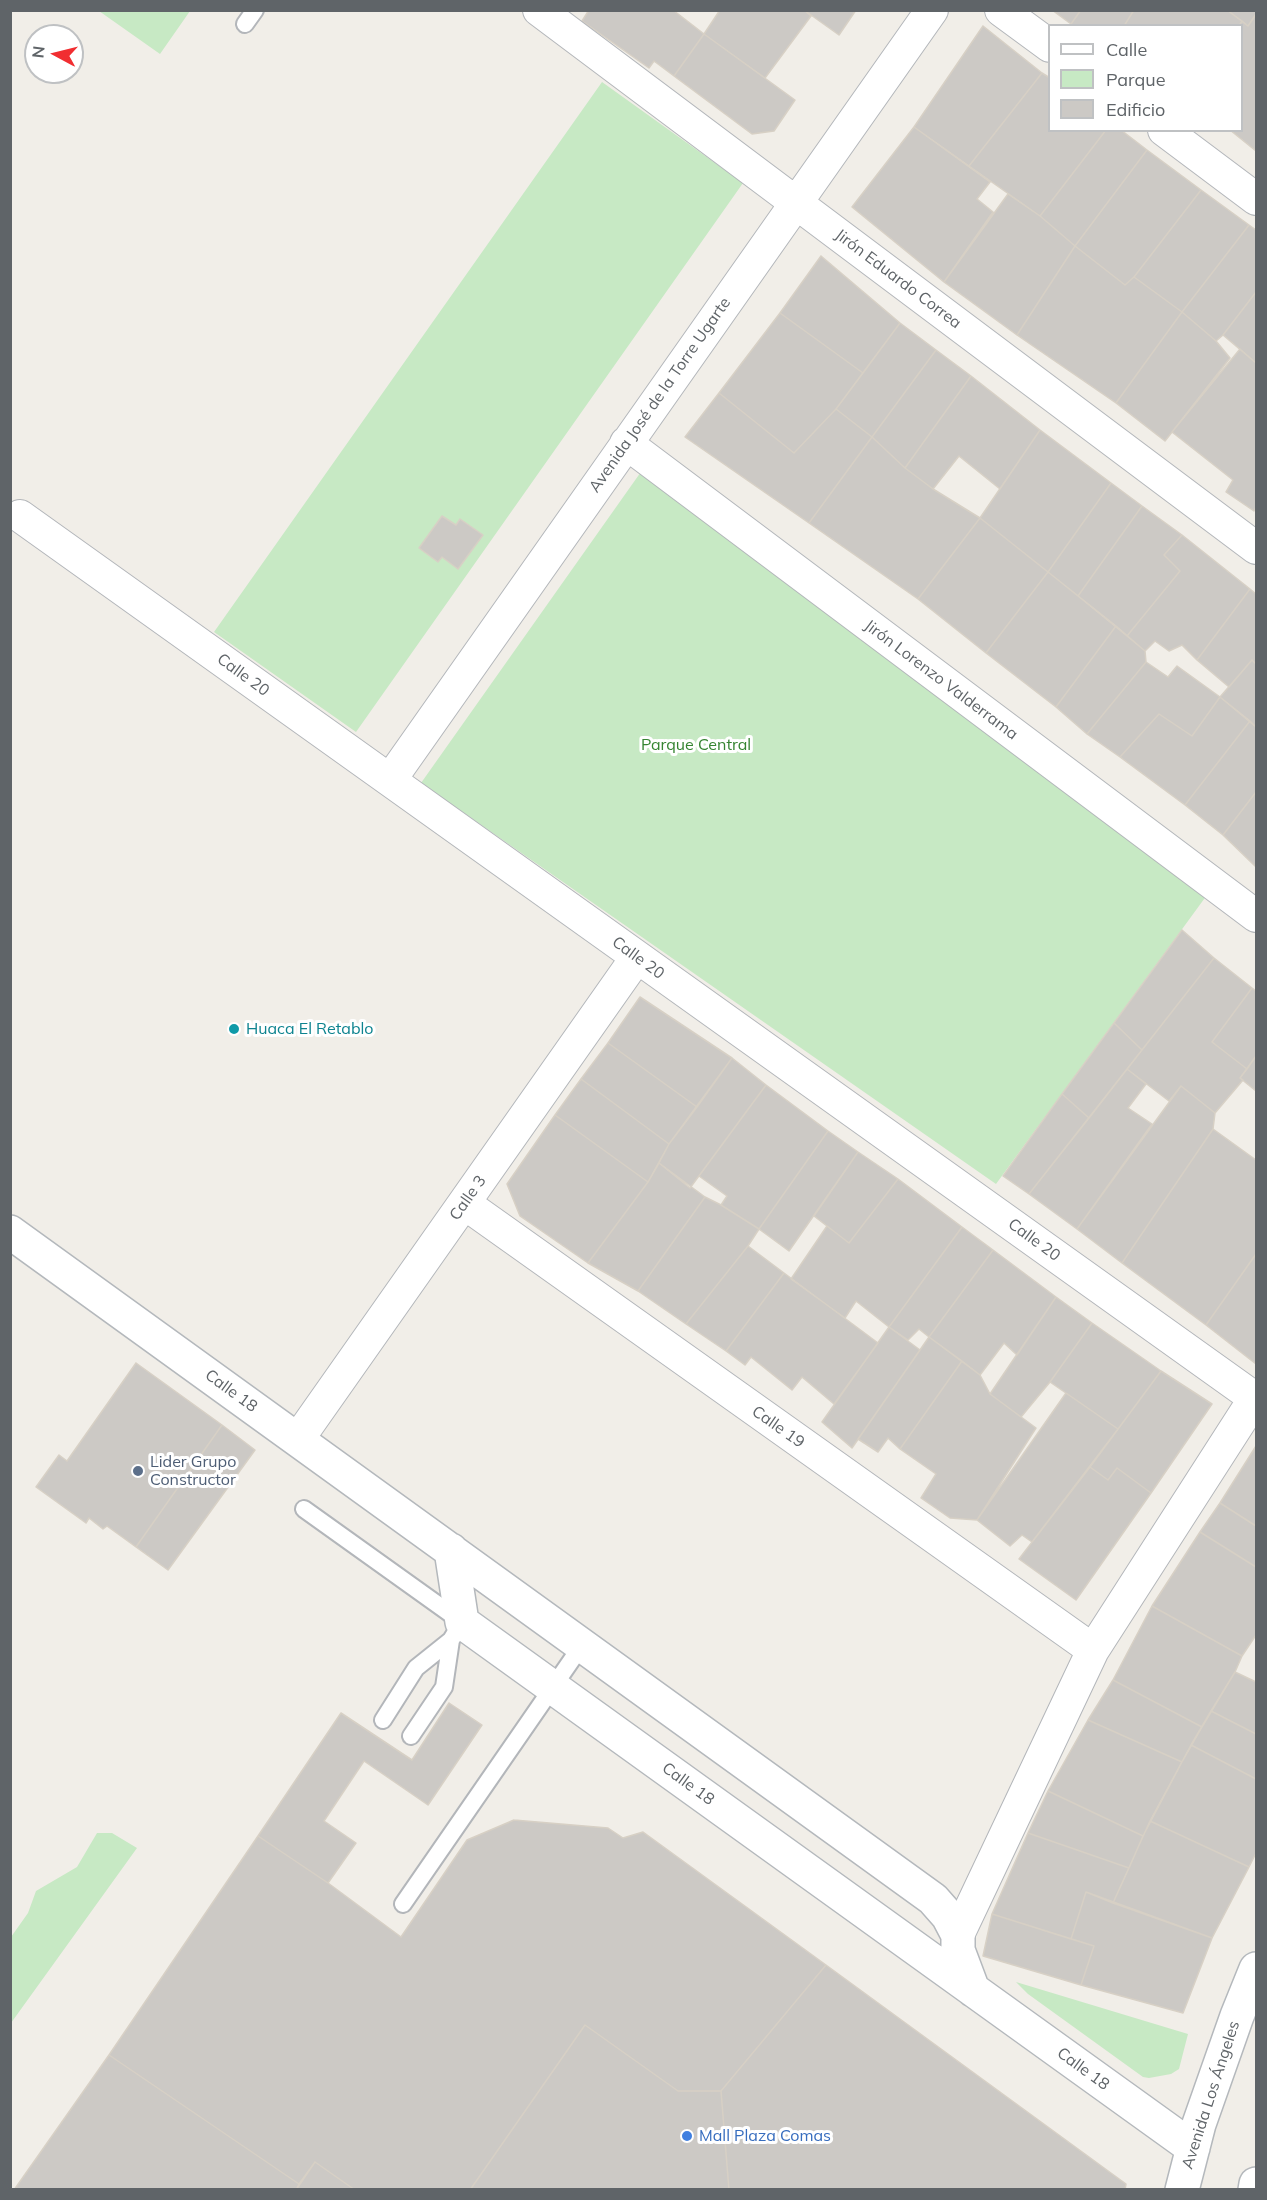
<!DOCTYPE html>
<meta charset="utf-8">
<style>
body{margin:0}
#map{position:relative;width:1267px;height:2200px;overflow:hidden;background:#f1eee8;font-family:Mulish,sans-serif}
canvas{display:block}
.frame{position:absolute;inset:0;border:12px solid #5f6468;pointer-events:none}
.legend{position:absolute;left:1048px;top:24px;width:195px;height:108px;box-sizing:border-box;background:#fff;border:2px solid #bfc1c3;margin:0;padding:8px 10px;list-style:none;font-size:18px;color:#5f6468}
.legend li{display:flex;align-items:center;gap:12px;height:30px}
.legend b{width:30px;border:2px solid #bfc1c3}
.north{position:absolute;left:24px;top:24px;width:60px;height:60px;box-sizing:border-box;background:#fff;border:2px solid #bfc1c3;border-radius:50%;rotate:277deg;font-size:16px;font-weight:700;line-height:24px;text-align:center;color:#5f6468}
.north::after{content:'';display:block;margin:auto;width:21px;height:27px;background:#f12e31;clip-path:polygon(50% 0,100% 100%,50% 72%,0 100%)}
</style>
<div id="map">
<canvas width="1267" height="2200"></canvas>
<div class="frame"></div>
<ul class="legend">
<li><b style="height:8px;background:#fff"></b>Calle</li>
<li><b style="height:16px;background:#c7e9c4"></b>Parque</li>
<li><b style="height:16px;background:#ccc9c5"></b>Edificio</li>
</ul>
<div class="north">N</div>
</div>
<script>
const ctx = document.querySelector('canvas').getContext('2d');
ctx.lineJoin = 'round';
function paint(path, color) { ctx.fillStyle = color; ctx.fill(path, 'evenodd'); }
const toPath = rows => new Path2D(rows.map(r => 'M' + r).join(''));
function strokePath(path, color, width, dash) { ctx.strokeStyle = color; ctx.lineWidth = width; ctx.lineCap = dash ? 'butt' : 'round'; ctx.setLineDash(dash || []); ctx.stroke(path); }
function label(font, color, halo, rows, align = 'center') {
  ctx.font = font + ' Mulish,sans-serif'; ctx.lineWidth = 6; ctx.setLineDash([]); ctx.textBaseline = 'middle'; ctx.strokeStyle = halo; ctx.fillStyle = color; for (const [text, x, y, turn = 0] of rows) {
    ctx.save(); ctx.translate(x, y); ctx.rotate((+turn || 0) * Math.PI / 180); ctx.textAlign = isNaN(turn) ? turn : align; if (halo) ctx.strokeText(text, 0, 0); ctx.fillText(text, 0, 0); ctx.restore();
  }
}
paint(toPath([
 [99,11,190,11,160,54],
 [602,82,743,183,356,732,214,632],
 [643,469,1207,895,996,1184,421,783],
 [97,1833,112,1833,137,1848,11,2023,11,1937,28,1913,36,1891,77,1867],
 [1016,1982,1188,2034,1179,2069,1171,2074,1149,2078,1143,2077,1028,1994]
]), '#c7e9c4');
const building = toPath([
 [589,10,673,10,704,34,674,76,654,61,649,68,582,21,589,10],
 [720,10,804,10,811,16,765,78,704,34,720,10],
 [804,10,856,10,839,35,804,10],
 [1052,10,1081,10,1071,24,1052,10],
 [1081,10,1134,10,1124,26,1073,26,1071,24,1081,10],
 [1134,10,1227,10,1242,21,1239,26,1124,26,1134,10],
 [1227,10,1256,10,1256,14,1248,26,1227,10],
 [1255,16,1256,17,1256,151,1230,130,1242,130,1242,26,1239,26,1242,21,1248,26,1255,16],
 [983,26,1042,73,969,166,914,127,983,26],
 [704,34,795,100,774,131,752,134,674,76,704,34],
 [1042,73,1050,78,1050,130,1106,130,1040,216,969,166,1042,73],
 [914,127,990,182,977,199,993,212,944,282,852,207,914,127],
 [1106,130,1121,130,1147,150,1075,246,1040,216,1106,130],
 [1147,150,1201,190,1134,277,1125,285,1075,246,1147,150],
 [1201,190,1249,225,1182,312,1134,277,1201,190],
 [1008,194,1040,216,1075,246,1017,335,944,282,1008,194],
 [1249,225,1256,230,1256,292,1223,335,1216,341,1182,312,1249,225],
 [1075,246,1125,285,1134,277,1182,312,1116,403,1017,335,1075,246],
 [821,256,900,323,863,373,780,313,821,256],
 [1256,292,1256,363,1223,335,1256,292],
 [1182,312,1216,341,1230,358,1165,441,1116,403,1182,312],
 [780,313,863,373,836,409,794,453,719,393,780,313],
 [900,323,936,350,872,437,836,409,900,323],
 [1240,349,1256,363,1256,507,1254,511,1226,492,1233,480,1172,432,1240,349],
 [936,350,971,376,905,468,872,437,936,350],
 [971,376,1040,430,1000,489,959,456,933,489,905,468,971,376],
 [719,393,794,453,836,409,872,437,809,523,685,437,719,393],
 [1040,430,1111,483,1048,572,980,518,1040,430],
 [872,437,905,468,933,489,980,518,918,599,809,523,872,437],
 [1111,483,1142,506,1078,596,1048,572,1111,483],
 [1142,506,1182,535,1164,555,1180,571,1127,636,1078,596,1142,506],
 [442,516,456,525,460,519,483,535,458,569,442,557,438,562,419,548,442,516],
 [980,518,1048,572,986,653,918,599,980,518],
 [1182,535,1250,589,1197,660,1182,645,1169,651,1155,641,1145,651,1127,636,1180,571,1164,555,1182,535],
 [1048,572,1116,626,1056,707,986,653,1048,572],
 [1250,589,1256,594,1256,664,1252,660,1229,687,1197,660,1250,589],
 [1116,626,1145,651,1146,662,1087,734,1056,707,1116,626],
 [1252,660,1256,664,1256,727,1220,697,1252,660],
 [1146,662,1168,677,1177,666,1220,697,1192,736,1159,714,1120,757,1087,734,1146,662],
 [1220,697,1250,721,1185,805,1120,757,1159,714,1192,736,1220,697],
 [1250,721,1256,727,1256,792,1223,835,1185,805,1250,721],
 [1256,792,1256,864,1255,866,1223,835,1256,792],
 [1182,930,1214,958,1142,1050,1114,1023,1182,930],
 [1214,958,1252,988,1212,1042,1247,1069,1240,1078,1243,1080,1215,1113,1181,1086,1169,1101,1127,1069,1214,958],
 [1252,988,1256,991,1256,1056,1247,1069,1212,1042,1252,988],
 [640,997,732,1058,697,1107,608,1043,640,997],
 [1114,1023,1142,1050,1089,1118,1062,1094,1114,1023],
 [608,1043,697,1107,669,1144,581,1079,608,1043],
 [1256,1056,1256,1091,1240,1078,1256,1056],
 [732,1058,766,1085,690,1188,659,1163,669,1144,732,1058],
 [1127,1069,1146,1084,1128,1108,1152,1124,1077,1229,1029,1194,1127,1069],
 [581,1079,669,1144,648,1182,555,1115,581,1079],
 [766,1085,828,1131,759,1229,721,1205,727,1196,699,1176,766,1085],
 [1181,1086,1215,1113,1213,1129,1122,1263,1077,1229,1181,1086],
 [1062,1094,1089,1118,1029,1194,1003,1176,1062,1094],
 [555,1115,648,1182,588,1263,520,1216,507,1184,555,1115],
 [1213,1129,1256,1160,1256,1254,1206,1325,1122,1263,1213,1129],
 [828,1131,858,1152,789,1251,759,1229,828,1131],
 [858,1152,898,1179,849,1243,814,1216,858,1152],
 [659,1163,705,1197,638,1291,588,1263,648,1182,659,1163],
 [898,1179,962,1227,889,1327,856,1301,845,1318,791,1279,827,1226,849,1243,898,1179],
 [705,1197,721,1205,759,1229,748,1246,686,1324,638,1291,705,1197],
 [962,1227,993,1250,929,1337,919,1329,908,1340,889,1327,962,1227],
 [748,1246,784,1273,726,1351,686,1324,748,1246],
 [993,1250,1056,1297,1017,1355,1004,1343,980,1375,929,1337,993,1250],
 [1256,1254,1256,1364,1206,1325,1256,1254],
 [784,1273,878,1343,834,1404,802,1377,792,1390,751,1357,745,1365,726,1351,784,1273],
 [1056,1297,1092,1323,1050,1382,1021,1417,990,1394,1056,1297],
 [1092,1323,1161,1371,1118,1429,1050,1382,1092,1323],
 [889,1327,920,1350,852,1448,822,1422,889,1327],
 [929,1337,962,1361,900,1449,888,1438,878,1452,858,1439,929,1337],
 [962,1361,980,1375,990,1394,1036,1428,977,1520,950,1518,921,1498,936,1474,900,1449,962,1361],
 [136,1363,222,1425,136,1547,107,1526,103,1529,89,1518,86,1523,36,1487,59,1455,67,1461,136,1363],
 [1161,1371,1212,1404,1151,1493,1117,1468,1108,1480,1090,1467,1161,1371],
 [1066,1393,1118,1429,1032,1542,1022,1535,1010,1546,977,1520,1066,1393],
 [222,1425,255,1450,168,1570,136,1547,222,1425],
 [1256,1446,1256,1526,1220,1503,1256,1446],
 [1090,1467,1108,1480,1117,1468,1151,1493,1076,1600,1019,1559,1090,1467],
 [1220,1503,1256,1526,1256,1567,1200,1532,1220,1503],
 [1200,1532,1256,1567,1256,1635,1242,1656,1152,1606,1200,1532],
 [1152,1606,1242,1656,1235,1672,1202,1727,1113,1680,1152,1606],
 [1235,1672,1256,1682,1256,1734,1211,1711,1235,1672],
 [1113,1680,1202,1727,1182,1762,1088,1720,1113,1680],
 [449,1703,482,1725,428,1805,364,1761,324,1821,356,1843,328,1883,258,1836,341,1713,412,1760,449,1703],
 [1211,1711,1256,1734,1256,1779,1191,1745,1211,1711],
 [1088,1720,1182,1762,1143,1836,1048,1791,1088,1720],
 [1191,1745,1256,1779,1256,1853,1249,1867,1150,1821,1191,1745],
 [1048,1791,1143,1836,1129,1868,1028,1833,1048,1791],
 [514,1820,608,1828,623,1838,643,1832,826,1965,721,2091,678,2091,585,2025,470,2190,355,2190,315,2162,299,2184,109,2055,258,1836,328,1883,401,1937,467,1840,514,1820],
 [1150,1821,1249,1867,1212,1938,1113,1903,1150,1821],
 [1028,1833,1129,1868,1113,1903,1086,1892,1071,1939,992,1914,1028,1833],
 [1086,1892,1212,1938,1183,2013,1081,1985,1094,1946,1071,1939,1086,1892],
 [992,1914,1094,1946,1081,1985,983,1956,992,1914],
 [826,1965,1126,2184,1125,2190,729,2190,721,2091,826,1965],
 [585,2025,678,2091,721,2091,729,2190,470,2190,585,2025],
 [109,2055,299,2184,296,2190,14,2190,109,2055],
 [315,2162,355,2190,296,2190,315,2162]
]);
paint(building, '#ccc9c5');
strokePath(building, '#d7d0c5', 1.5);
const lane = toPath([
 [245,24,255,10],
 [304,1509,462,1622,451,1640,416,1668,383,1720],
 [411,1736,444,1687,451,1640],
 [403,1904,582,1645]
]);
const street = toPath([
 [539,10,1256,548],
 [1001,10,1050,46],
 [1164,130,1256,199],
 [626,443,1256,916],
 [20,516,1256,1399],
 [390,780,932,10],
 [464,1203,1093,1650],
 [298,1439,637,957],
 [958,1935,1093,1650,1255,1398]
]);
const secondary = toPath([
 [10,1232,933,1899,948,1916,958,1935,958,1950,973,1990],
 [451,1550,462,1622,1193,2148],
 [1182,2190,1199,2124,1237,2016,1256,1969],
 [1255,2190,1256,2184]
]);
strokePath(lane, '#b3b6ba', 20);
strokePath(street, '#b3b6ba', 34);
strokePath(secondary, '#b4b8bc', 36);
strokePath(lane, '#fff', 16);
strokePath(street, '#fff', 32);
strokePath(secondary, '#fff', 33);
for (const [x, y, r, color] of [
 [234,1029,6,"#0f9aa8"],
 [138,1471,6,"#5c6f8a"],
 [687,2136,6,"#3f7fe0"]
]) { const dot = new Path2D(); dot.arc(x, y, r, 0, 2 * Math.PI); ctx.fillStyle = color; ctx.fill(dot); strokePath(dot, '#fff', 2); }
label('16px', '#5f6468', '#fff', [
 ["Jirón Eduardo Correa",898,279,37],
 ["Avenida José de la Torre Ugarte",660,395,-55],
 ["Calle 20",243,675,36],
 ["Jirón Lorenzo Valderrama",941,680,37],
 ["Calle 20",638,958,36],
 ["Calle 3",468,1198,-55],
 ["Calle 20",1034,1240,36],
 ["Calle 18",231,1391,36],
 ["Calle 19",778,1427,35],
 ["Calle 18",688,1784,36],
 ["Calle 18",1083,2069,36],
 ["Avenida Los Ángeles",1211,2095,-72]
]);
label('16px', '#358431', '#fff', [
 ["Parque Central",696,745]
]);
label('16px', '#0d838f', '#fff', [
 ["Huaca El Retablo",246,1029]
], 'left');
label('16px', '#4e5e75', '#fff', [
 ["Lider Grupo",150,1462],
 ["Constructor",150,1480]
], 'left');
label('16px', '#366cbe', '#fff', [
 ["Mall Plaza Comas",699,2136]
], 'left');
</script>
